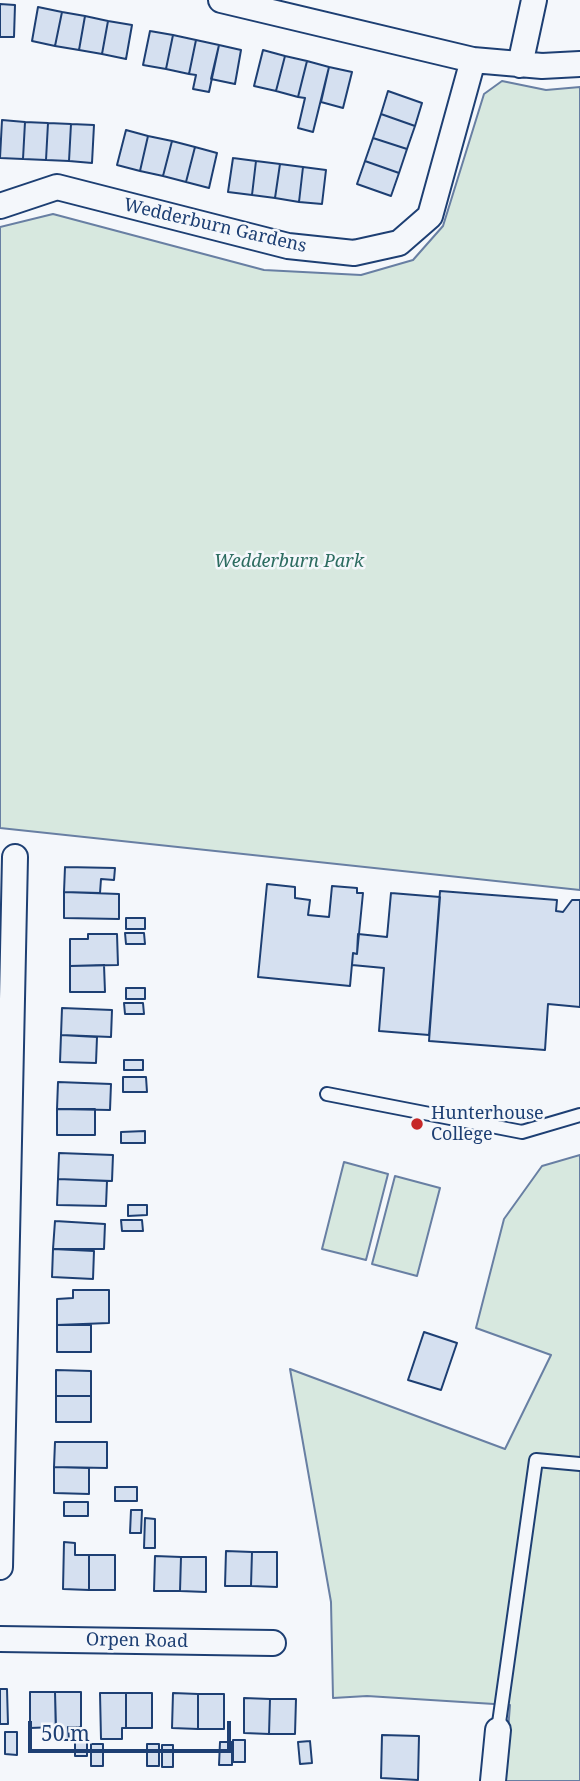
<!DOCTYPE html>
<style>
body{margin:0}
#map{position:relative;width:580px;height:1781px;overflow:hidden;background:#f4f7fb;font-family:"Noto Serif",serif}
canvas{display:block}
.scale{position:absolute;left:28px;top:1721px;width:203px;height:32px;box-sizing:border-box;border:4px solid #1d3f73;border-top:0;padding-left:9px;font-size:21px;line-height:24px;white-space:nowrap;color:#1d3f73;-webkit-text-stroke:5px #f4f7fb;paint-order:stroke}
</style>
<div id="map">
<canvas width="580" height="1781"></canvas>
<div class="scale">50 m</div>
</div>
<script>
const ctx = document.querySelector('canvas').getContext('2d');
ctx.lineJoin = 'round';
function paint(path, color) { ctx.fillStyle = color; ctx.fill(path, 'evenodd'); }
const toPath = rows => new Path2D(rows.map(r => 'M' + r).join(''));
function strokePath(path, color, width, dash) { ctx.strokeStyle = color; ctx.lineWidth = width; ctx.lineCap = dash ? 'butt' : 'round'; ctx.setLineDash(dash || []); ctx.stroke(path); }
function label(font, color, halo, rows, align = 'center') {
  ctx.font = font + ' "Noto Serif",serif'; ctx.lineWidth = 5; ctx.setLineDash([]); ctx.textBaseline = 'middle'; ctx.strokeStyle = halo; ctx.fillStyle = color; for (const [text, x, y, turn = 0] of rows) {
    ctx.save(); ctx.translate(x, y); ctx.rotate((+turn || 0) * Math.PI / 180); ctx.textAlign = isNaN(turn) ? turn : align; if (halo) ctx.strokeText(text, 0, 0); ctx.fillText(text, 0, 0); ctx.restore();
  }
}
const green = toPath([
 [502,81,546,90,580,87,580,890,0,828,0,227,53,214,264,270,361,275,413,260,443,226,484,94,502,81],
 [580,1155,580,1781,504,1781,510,1705,367,1696,333,1698,331,1602,290,1369,505,1449,551,1355,476,1328,504,1219,542,1166,580,1155],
 [344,1162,388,1174,366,1260,322,1249,344,1162],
 [395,1176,440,1188,417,1276,372,1264,395,1176]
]);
paint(green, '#d7e8df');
strokePath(green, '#687fa3', 2);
const building = toPath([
 [0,4,15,5,14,37,0,37,0,4],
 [38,7,62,12,55,46,32,41,38,7],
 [62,12,85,16,79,50,55,46,62,12],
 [85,16,108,21,102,54,79,50,85,16],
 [108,21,132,25,126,59,102,54,108,21],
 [150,31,173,35,166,69,143,65,150,31],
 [173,35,196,40,189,74,166,69,173,35],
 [196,40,219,45,209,92,193,89,196,75,189,74,196,40],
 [219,45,241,50,235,84,211,79,219,45],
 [263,50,285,56,276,91,254,86,263,50],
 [285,56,307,61,298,97,276,91,285,56],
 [307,61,329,67,313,132,298,128,305,98,298,97,307,61],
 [329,67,352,72,343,108,321,102,329,67],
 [388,91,422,103,415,126,381,114,388,91],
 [381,114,415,126,407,149,373,138,381,114],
 [2,120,25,122,23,159,0,158,2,120],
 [25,122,48,123,46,160,23,159,25,122],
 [48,123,71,124,69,161,46,160,48,123],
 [71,124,94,125,92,163,69,161,71,124],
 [126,130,148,136,140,171,117,165,126,130],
 [148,136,172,141,163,176,140,171,148,136],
 [373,138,407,149,399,173,365,161,373,138],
 [172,141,195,147,186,182,163,176,172,141],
 [195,147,217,153,209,188,186,182,195,147],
 [233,158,256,161,252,195,228,192,233,158],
 [256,161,280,164,275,198,252,195,256,161],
 [365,161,399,173,391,196,357,184,365,161],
 [280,164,303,167,299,202,275,198,280,164],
 [303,167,326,170,322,204,299,202,303,167],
 [65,867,115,868,114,880,101,879,100,893,64,892,65,867],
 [267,884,295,887,295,898,310,900,308,915,329,917,332,886,357,888,357,893,363,893,357,954,353,953,350,986,258,977,267,884],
 [440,891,557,900,556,911,563,912,572,900,580,900,580,1007,548,1004,545,1050,429,1041,440,891],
 [64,892,119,894,119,919,64,918,64,892],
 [391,893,440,897,429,1035,379,1031,384,968,352,965,353,953,357,954,358,934,387,937,391,893],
 [126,918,145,918,145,929,126,929,126,918],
 [125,933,144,933,145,944,126,944,125,933],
 [88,934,117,934,118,965,70,966,70,939,88,939,88,934],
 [104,965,105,992,70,992,70,966,104,965],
 [126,988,145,988,145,999,126,999,126,988],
 [124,1003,143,1003,144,1014,125,1014,124,1003],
 [62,1008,112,1010,111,1037,61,1035,62,1008],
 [61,1035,97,1037,96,1063,60,1062,61,1035],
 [124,1060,143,1060,143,1070,124,1070,124,1060],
 [123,1077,146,1077,147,1092,123,1092,123,1077],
 [58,1082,111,1084,110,1110,57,1109,58,1082],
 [57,1109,95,1109,95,1135,57,1135,57,1109],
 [145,1131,145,1143,121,1143,121,1132,145,1131],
 [59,1153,113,1155,112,1181,58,1179,59,1153],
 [58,1179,107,1181,106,1206,57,1205,58,1179],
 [128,1205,147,1205,147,1215,128,1216,128,1205],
 [121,1220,142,1220,143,1231,122,1231,121,1220],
 [55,1221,105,1224,104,1249,53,1249,55,1221],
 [53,1249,94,1251,93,1279,52,1277,53,1249],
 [73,1290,109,1290,109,1323,57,1325,57,1299,73,1298,73,1290],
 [57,1325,91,1325,91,1352,57,1352,57,1325],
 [424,1332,457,1343,441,1390,408,1380,424,1332],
 [56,1370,91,1371,91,1396,56,1396,56,1370],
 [56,1396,91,1396,91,1422,56,1422,56,1396],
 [55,1442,107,1442,107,1468,54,1467,55,1442],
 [54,1467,89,1468,89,1494,54,1493,54,1467],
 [115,1487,137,1487,137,1501,115,1501,115,1487],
 [64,1502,88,1502,88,1516,64,1516,64,1502],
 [131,1510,142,1510,141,1533,130,1533,131,1510],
 [145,1518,155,1519,155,1548,144,1548,145,1518],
 [64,1542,75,1543,75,1555,89,1555,89,1590,63,1589,64,1542],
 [226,1551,252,1552,251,1586,225,1586,226,1551],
 [252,1552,277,1552,277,1587,251,1586,252,1552],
 [89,1555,115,1555,115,1590,89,1590,89,1555],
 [155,1556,181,1557,180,1591,154,1591,155,1556],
 [181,1557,206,1557,206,1592,180,1591,181,1557],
 [0,1689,7,1689,8,1724,0,1724,0,1689],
 [30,1692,55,1692,56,1727,30,1728,30,1692],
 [55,1692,81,1692,81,1727,68,1727,69,1740,56,1740,55,1692],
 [100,1693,126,1693,126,1728,122,1728,122,1739,101,1739,100,1693],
 [126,1693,152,1693,152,1728,126,1728,126,1693],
 [173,1693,198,1694,198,1729,172,1728,173,1693],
 [198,1694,224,1694,224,1729,198,1729,198,1694],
 [244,1698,270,1699,269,1734,244,1733,244,1698],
 [270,1699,296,1699,295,1734,269,1734,270,1699],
 [5,1732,17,1732,17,1755,5,1754,5,1732],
 [75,1734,87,1734,87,1756,75,1756,75,1734],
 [382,1735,419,1736,418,1780,381,1778,382,1735],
 [233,1740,245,1740,245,1762,233,1762,233,1740],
 [310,1741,312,1763,300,1764,298,1742,310,1741],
 [220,1742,232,1742,232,1765,219,1765,220,1742],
 [91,1744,103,1744,103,1766,91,1766,91,1744],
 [147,1744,159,1744,159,1766,147,1766,147,1744],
 [162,1745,173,1745,173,1767,162,1767,162,1745]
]);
paint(building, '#d5e0f0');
strokePath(building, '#1d3f73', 2);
const lane = toPath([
 [327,1094,522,1132,580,1115],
 [498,1730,536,1460,580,1464]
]);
const street = toPath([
 [221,0,473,60,542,66,580,64],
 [520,65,534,0],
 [0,206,57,187,288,246,354,253,399,243,430,216,473,60],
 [0,1567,15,857],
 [0,1639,273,1643],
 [493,1781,498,1730]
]);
strokePath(lane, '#1d3f73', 16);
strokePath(street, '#1d3f73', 28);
strokePath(lane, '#f4f7fb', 12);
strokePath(street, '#f4f7fb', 24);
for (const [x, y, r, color] of [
 [417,1124,7,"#c62828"]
]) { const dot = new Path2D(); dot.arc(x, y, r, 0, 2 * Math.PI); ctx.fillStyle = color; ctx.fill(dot); strokePath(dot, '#f4f7fb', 2.5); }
label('18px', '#1d3f73', '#f4f7fb', [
 ["Wedderburn Gardens",215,226,13],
 ["Orpen Road",137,1641,1]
]);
label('italic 18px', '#2c6c60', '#f4f7fb', [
 ["Wedderburn Park",289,562]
]);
label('18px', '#1d3f73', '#f4f7fb', [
 ["Hunterhouse",431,1114],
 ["College",431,1135]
], 'left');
</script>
